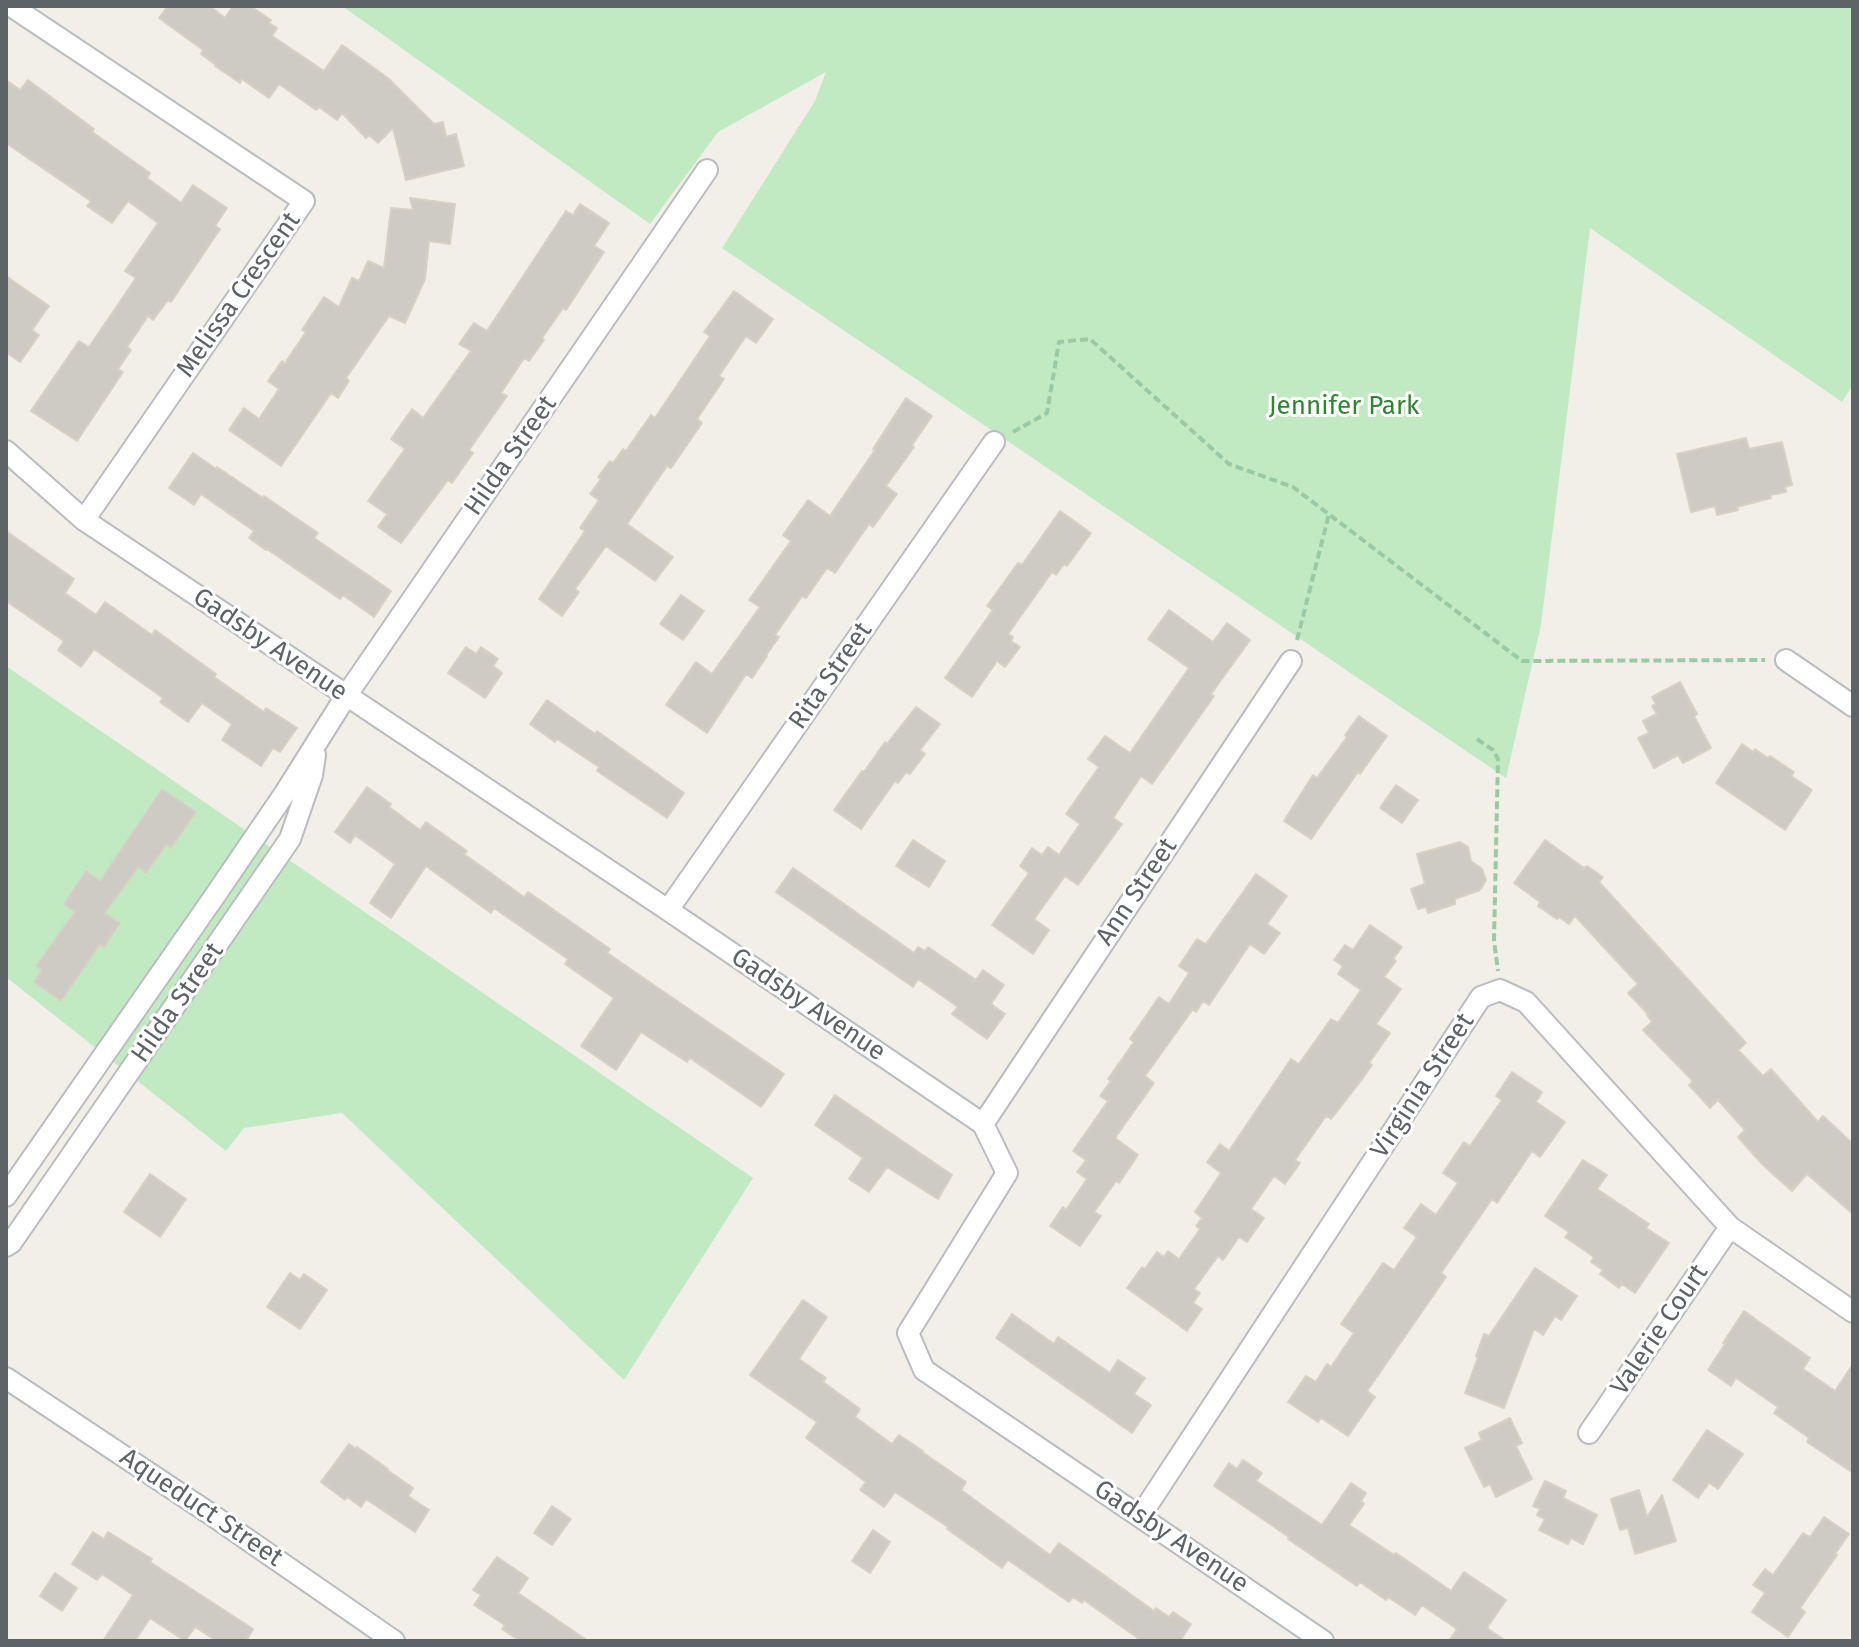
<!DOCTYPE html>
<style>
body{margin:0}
#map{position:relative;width:1859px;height:1647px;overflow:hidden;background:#f1efe7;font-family:"Fira Sans",sans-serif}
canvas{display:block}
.frame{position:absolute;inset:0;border:8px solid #5e6368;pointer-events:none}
</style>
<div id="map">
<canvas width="1859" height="1647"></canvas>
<div class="frame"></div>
</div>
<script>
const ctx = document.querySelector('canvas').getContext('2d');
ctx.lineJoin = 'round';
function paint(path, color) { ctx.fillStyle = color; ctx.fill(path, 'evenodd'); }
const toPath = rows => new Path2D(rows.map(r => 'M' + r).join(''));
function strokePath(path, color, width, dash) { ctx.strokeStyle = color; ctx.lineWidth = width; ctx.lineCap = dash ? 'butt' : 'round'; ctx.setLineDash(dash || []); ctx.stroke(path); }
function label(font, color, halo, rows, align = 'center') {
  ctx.font = font + ' "Fira Sans",sans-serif'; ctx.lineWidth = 6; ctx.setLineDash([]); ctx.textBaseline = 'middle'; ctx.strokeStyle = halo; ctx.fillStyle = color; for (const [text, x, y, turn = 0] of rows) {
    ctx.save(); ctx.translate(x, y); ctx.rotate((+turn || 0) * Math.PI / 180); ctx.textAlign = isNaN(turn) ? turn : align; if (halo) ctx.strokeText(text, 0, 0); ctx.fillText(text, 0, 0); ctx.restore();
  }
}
paint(toPath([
 [342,6,1853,6,1853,385,1842,402,1590,228,1541,625,1506,778,722,248,815,101,826,72,718,132,650,224],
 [6,666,753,1178,624,1380,342,1113,244,1128,226,1151,6,977]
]), '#c2eac2');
const building = toPath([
 [168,6,210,6,225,18,233,6,250,6,271,20,269,23,277,28,272,36,324,71,342,45,388,78,434,124,443,122,446,137,456,134,464,166,406,180,393,128,378,143,369,135,366,138,342,113,337,120,319,107,316,110,279,84,269,98,242,79,240,83,215,66,216,65,201,54,203,50,159,18,168,6],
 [6,80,20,90,28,80,94,129,92,132,150,173,147,178,181,203,193,185,227,208,215,226,220,229,171,302,168,300,153,320,148,316,127,347,131,350,118,369,123,372,77,441,31,411,79,341,89,347,136,278,125,271,158,223,128,201,112,223,87,206,91,201,6,143,6,80],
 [410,198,455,204,450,244,429,241,425,279,405,323,389,316,346,378,349,381,338,398,331,393,281,466,229,430,244,408,259,419,279,389,268,381,282,361,285,363,306,332,302,330,324,297,339,307,352,278,359,281,368,261,384,268,391,208,413,210,410,198],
 [580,204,609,223,594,246,604,252,566,310,563,308,542,338,544,340,529,361,524,358,501,393,507,396,469,450,473,453,452,483,448,480,401,543,378,527,387,514,368,501,405,449,391,439,412,409,423,418,471,351,459,344,474,323,487,331,566,211,573,215,580,204],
 [6,276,49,306,32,330,39,335,20,362,6,352,6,276],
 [734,291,773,319,756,343,746,336,719,376,724,379,697,419,702,423,671,468,667,466,627,524,673,557,655,581,606,546,575,589,579,592,562,616,539,599,585,531,580,528,599,500,590,494,601,479,598,477,610,461,613,463,623,449,626,451,651,415,655,418,710,336,704,332,734,291],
 [906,398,932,416,912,445,914,447,886,486,897,494,873,527,869,524,835,573,827,568,806,598,802,596,775,635,779,637,766,655,767,656,752,678,746,674,707,733,666,705,696,662,712,674,760,607,749,600,791,541,783,535,808,500,830,516,875,450,873,449,906,398],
 [1746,438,1749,449,1782,442,1792,485,1785,487,1786,492,1770,495,1771,498,1737,507,1738,510,1717,515,1715,506,1691,512,1677,454,1746,438],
 [193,453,216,469,217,467,263,498,264,496,318,533,314,538,391,591,374,617,343,595,340,599,267,549,266,550,249,538,254,531,201,494,194,505,169,488,193,453],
 [1060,511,1091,533,1067,566,1064,564,1056,575,1052,572,1008,634,1013,637,1011,641,1020,647,1005,667,997,661,972,697,945,678,993,610,987,606,1018,563,1022,565,1060,511],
 [6,531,74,579,65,593,96,615,105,602,152,635,155,630,216,674,214,677,264,712,266,708,297,728,280,752,273,748,261,766,222,740,232,724,202,703,188,722,160,702,163,698,94,649,81,667,58,650,64,641,6,601,6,531],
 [681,595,704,611,683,640,660,624,681,595],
 [1169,610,1213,642,1227,623,1250,640,1211,694,1214,696,1152,784,1141,776,1113,818,1122,824,1078,885,1065,876,1034,919,1049,930,1033,954,992,925,1029,873,1020,866,1032,848,1042,855,1048,847,1059,855,1080,824,1066,814,1099,767,1088,759,1105,736,1130,753,1189,668,1148,639,1169,610],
 [466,647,476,654,481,647,498,659,493,666,502,673,485,698,448,673,466,647],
 [1680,682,1697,714,1694,716,1711,748,1683,763,1678,755,1654,768,1638,738,1649,733,1643,721,1657,714,1652,706,1656,704,1652,697,1680,682],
 [547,700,595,734,597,731,684,793,667,818,597,771,599,767,557,739,555,742,530,724,547,700],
 [916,707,940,724,920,750,925,754,910,774,906,772,898,783,895,781,861,829,834,810,862,771,864,772,885,742,887,744,916,707],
 [1359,716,1387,736,1360,774,1358,772,1311,839,1284,821,1313,775,1317,778,1347,737,1345,735,1359,716],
 [1742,744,1753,752,1755,749,1768,758,1770,756,1794,772,1791,776,1812,790,1785,830,1716,783,1742,744],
 [1396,785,1418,800,1402,823,1380,808,1396,785],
 [367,787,391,804,389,807,420,830,426,822,467,851,464,854,524,897,528,892,610,949,607,953,784,1074,761,1107,690,1058,687,1062,641,1032,616,1070,581,1046,614,998,565,964,568,959,494,908,491,913,426,866,391,918,370,903,395,864,355,835,350,843,335,832,367,787],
 [162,789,196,812,171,848,166,845,146,873,138,867,105,913,120,923,104,947,100,944,61,1001,34,982,42,970,36,966,75,912,64,904,86,871,100,881,162,789],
 [913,840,945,861,929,887,896,866,913,840],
 [1545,840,1584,868,1587,866,1603,877,1599,882,1746,1043,1738,1050,1763,1076,1771,1069,1818,1122,1823,1116,1853,1144,1853,1214,1807,1174,1792,1191,1763,1165,1738,1137,1745,1130,1718,1100,1710,1108,1689,1085,1693,1081,1643,1030,1652,1022,1647,1015,1648,1014,1628,993,1638,984,1575,916,1569,924,1559,917,1557,919,1538,906,1540,902,1514,883,1545,840],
 [1460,842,1468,847,1471,861,1482,869,1486,880,1480,890,1455,899,1455,904,1428,913,1426,907,1418,909,1411,889,1425,884,1417,854,1460,842],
 [793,868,914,953,918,947,925,951,928,947,976,980,983,970,1004,985,991,1004,1005,1014,987,1039,952,1014,958,1007,918,979,913,987,776,892,793,868],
 [1256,874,1287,896,1267,924,1280,933,1264,954,1250,944,1209,1005,1203,1001,1196,1012,1193,1009,1145,1076,1154,1083,1115,1138,1138,1155,1119,1183,1116,1181,1094,1212,1101,1216,1080,1246,1050,1226,1063,1207,1066,1210,1087,1179,1077,1172,1086,1160,1073,1151,1108,1101,1100,1096,1111,1081,1108,1079,1134,1042,1130,1039,1159,997,1169,1004,1189,973,1179,966,1197,939,1206,944,1256,874],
 [1370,925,1402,947,1393,959,1396,961,1384,977,1401,989,1376,1024,1390,1033,1369,1063,1372,1065,1360,1082,1331,1119,1326,1116,1295,1160,1300,1163,1285,1184,1274,1176,1251,1209,1264,1218,1247,1242,1239,1237,1223,1260,1218,1256,1194,1289,1200,1293,1193,1303,1202,1309,1187,1331,1127,1288,1142,1267,1145,1269,1157,1252,1164,1257,1168,1251,1179,1259,1200,1229,1196,1226,1202,1218,1195,1212,1221,1173,1207,1162,1220,1144,1229,1151,1291,1059,1299,1064,1331,1019,1338,1023,1361,990,1338,974,1343,966,1334,960,1345,945,1353,950,1370,925],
 [1512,1072,1542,1092,1536,1102,1565,1122,1540,1157,1532,1151,1497,1203,1492,1199,1441,1273,1446,1277,1367,1391,1375,1397,1348,1436,1321,1418,1318,1422,1288,1402,1306,1376,1316,1382,1327,1364,1331,1367,1354,1333,1341,1324,1383,1263,1394,1270,1417,1237,1404,1228,1421,1204,1436,1215,1458,1183,1443,1173,1464,1142,1470,1146,1502,1100,1496,1096,1512,1072],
 [835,1095,952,1175,938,1199,887,1167,869,1192,849,1179,863,1158,815,1125,835,1095],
 [1583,1160,1607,1175,1597,1189,1649,1224,1646,1228,1669,1243,1635,1293,1622,1284,1619,1288,1600,1274,1603,1270,1591,1262,1594,1257,1565,1237,1569,1232,1545,1216,1583,1160],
 [150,1174,186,1199,160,1237,124,1212,150,1174],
 [1535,1268,1577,1296,1561,1320,1555,1316,1543,1335,1534,1329,1504,1408,1465,1393,1478,1357,1476,1356,1484,1334,1489,1336,1535,1268],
 [290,1273,300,1280,304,1274,327,1290,300,1329,267,1307,290,1273],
 [803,1300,827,1317,799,1359,826,1378,823,1382,860,1409,855,1417,892,1444,899,1435,923,1451,922,1452,966,1482,961,1490,1050,1555,1059,1543,1154,1611,1156,1608,1169,1617,1173,1612,1191,1624,1180,1641,1142,1641,1084,1600,1082,1603,1073,1597,1069,1602,1008,1560,1002,1568,947,1529,948,1527,895,1492,884,1507,860,1490,866,1482,806,1438,817,1422,750,1375,803,1300],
 [1744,1311,1810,1358,1803,1369,1835,1391,1853,1364,1853,1473,1807,1442,1809,1438,1774,1413,1778,1407,1736,1378,1731,1386,1708,1370,1725,1344,1723,1343,1744,1311],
 [1012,1314,1054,1344,1058,1337,1110,1373,1118,1360,1145,1378,1134,1394,1151,1405,1132,1433,996,1338,1012,1314],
 [1510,1418,1522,1443,1516,1446,1532,1479,1496,1497,1490,1484,1484,1487,1465,1448,1482,1440,1479,1433,1510,1418],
 [1707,1430,1743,1454,1718,1489,1709,1483,1698,1498,1673,1480,1707,1430],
 [349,1444,356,1449,357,1447,388,1469,387,1470,413,1488,408,1496,429,1510,415,1532,366,1499,361,1507,347,1497,345,1500,321,1482,349,1444],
 [1243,1460,1262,1473,1256,1481,1322,1525,1351,1483,1366,1493,1361,1501,1364,1504,1349,1525,1394,1555,1396,1553,1451,1591,1464,1572,1506,1600,1487,1628,1506,1641,1449,1641,1457,1629,1422,1605,1415,1615,1388,1597,1386,1600,1360,1582,1357,1586,1288,1539,1289,1537,1214,1486,1229,1463,1237,1469,1243,1460],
 [1545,1481,1566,1491,1563,1498,1597,1515,1583,1544,1571,1538,1568,1544,1539,1530,1545,1519,1537,1515,1540,1509,1533,1506,1545,1481],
 [1639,1490,1647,1517,1662,1495,1676,1541,1635,1554,1628,1528,1620,1530,1611,1499,1639,1490],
 [552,1506,571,1519,552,1545,534,1533,552,1506],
 [1824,1517,1849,1534,1835,1554,1837,1555,1800,1608,1805,1612,1788,1637,1752,1612,1765,1593,1753,1585,1765,1569,1773,1575,1803,1533,1810,1537,1824,1517],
 [873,1530,890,1542,870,1573,852,1561,873,1530],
 [93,1532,104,1539,108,1532,152,1559,150,1562,253,1629,246,1641,217,1641,195,1627,185,1641,150,1618,135,1641,103,1641,133,1595,102,1574,97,1580,72,1564,93,1532],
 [497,1557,528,1578,518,1593,588,1641,520,1641,502,1629,505,1625,474,1605,481,1595,473,1590,497,1557],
 [55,1573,77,1588,62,1611,40,1596,55,1573]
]);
paint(building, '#cecbc5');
strokePath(building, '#d7d1c4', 2);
const minor = toPath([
 [11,6,304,201,84,520],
 [6,451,84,520,668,910,983,1124,1007,1173,908,1333,924,1370,1323,1641],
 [1786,660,1853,706],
 [668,910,994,442],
 [983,1124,1291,661],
 [6,1196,214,897,285,793,346,696,707,170],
 [6,1246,11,1243,290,839,312,775,315,755],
 [6,1378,212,1515,394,1641],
 [1589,1433,1730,1227],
 [1141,1515,1481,997,1500,990,1526,1002,1730,1227,1853,1312]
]);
strokePath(minor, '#b9bcc1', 24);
strokePath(toPath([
 [1013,432,1047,413,1059,342,1090,339,1229,464,1293,487,1522,661,1765,660],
 [1297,640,1329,514],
 [1477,739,1493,750,1498,759,1494,940,1498,971]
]), '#99c9a5', 4, [8, 4]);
strokePath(minor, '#fff', 20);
label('26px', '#5e6368', '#fff', [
 ["Melissa Crescent",239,295,-55],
 ["Hilda Street",511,456,-55],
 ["Gadsby Avenue",270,645,34],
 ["Rita Street",831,676,-55],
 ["Ann Street",1137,892,-56],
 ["Hilda Street",178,1003,-55],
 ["Gadsby Avenue",808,1005,34],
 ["Virginia Street",1423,1086,-57],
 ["Valerie Court",1660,1330,-56],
 ["Aqueduct Street",201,1508,34],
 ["Gadsby Avenue",1171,1537,34]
]);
label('26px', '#2f8630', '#fff', [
 ["Jennifer Park",1344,407]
]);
</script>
